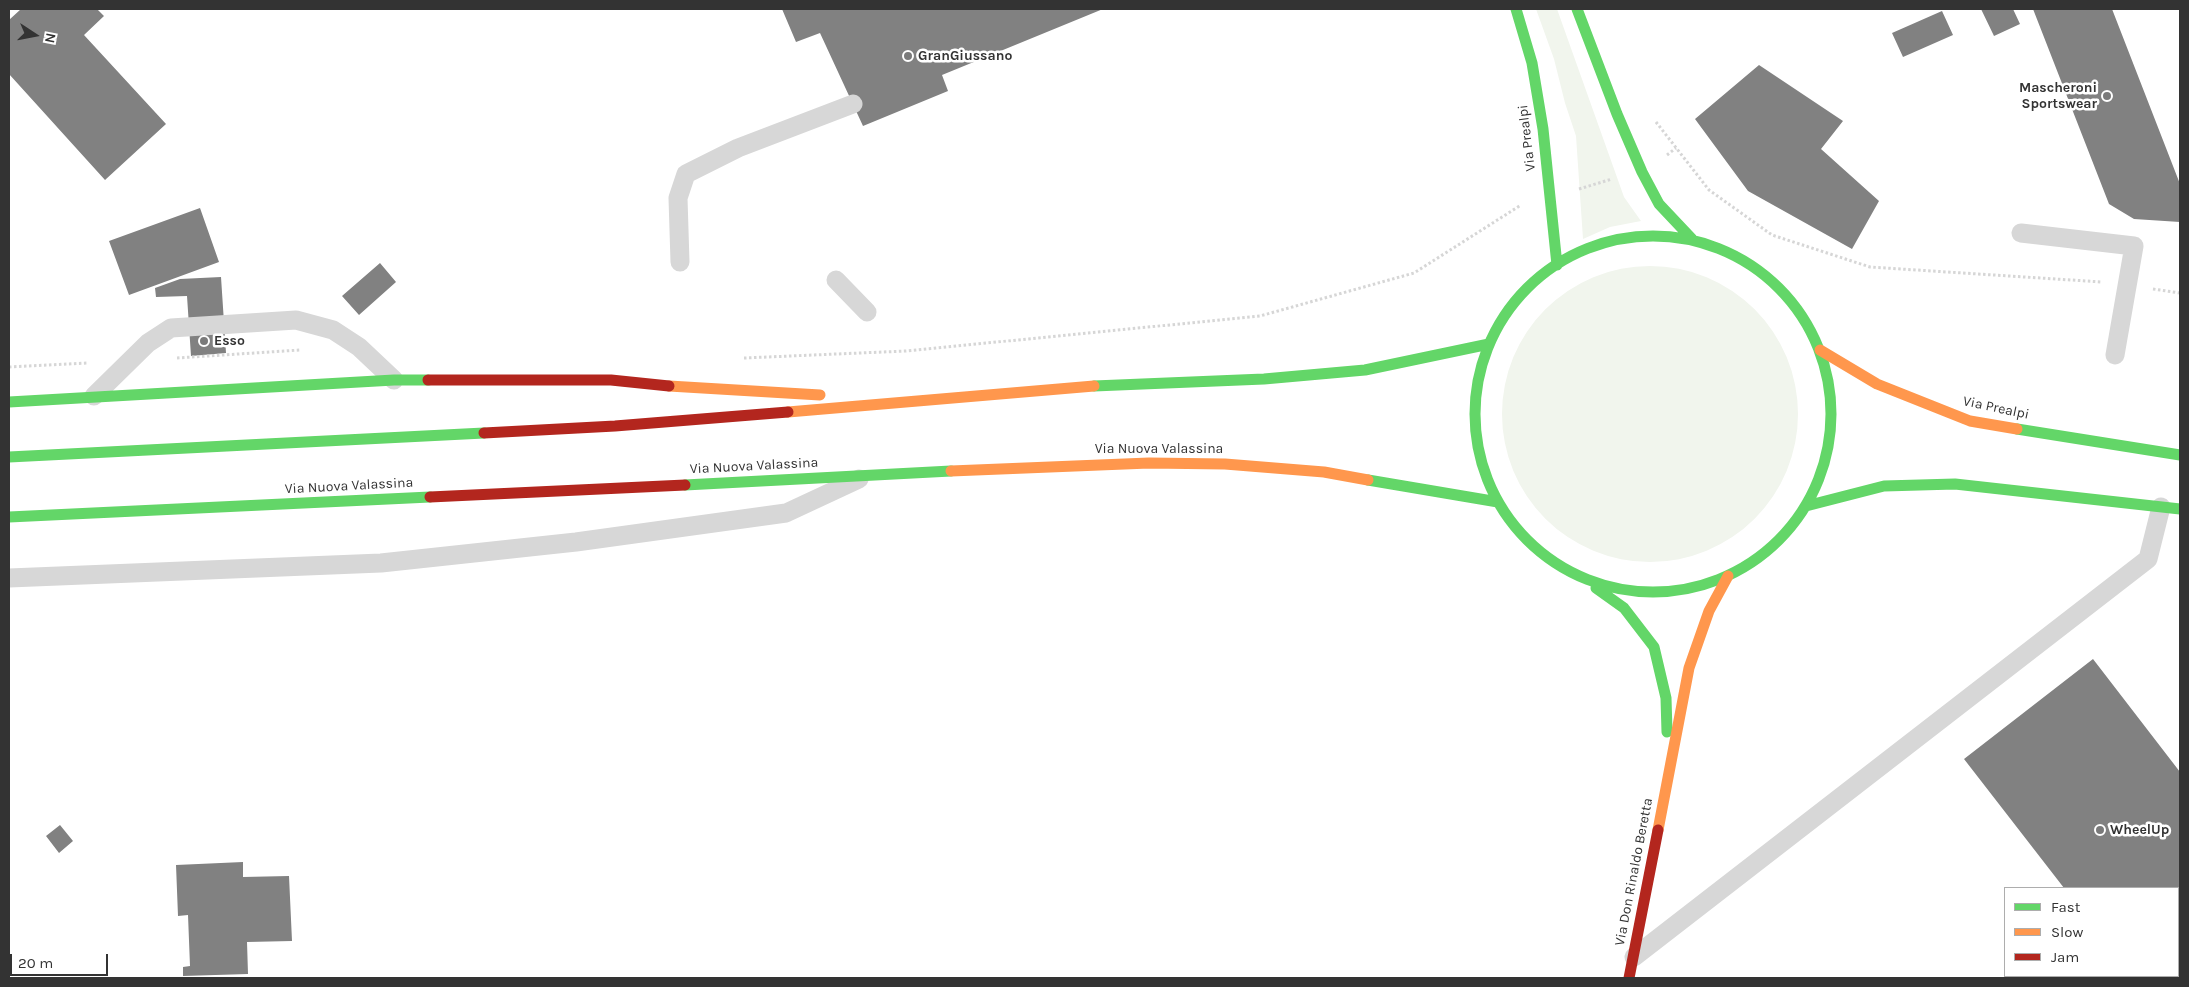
<!DOCTYPE html>
<style>
body{margin:0}
#map{position:relative;width:2189px;height:987px;overflow:hidden;background:#fff;font-family:Karla,sans-serif}
canvas{display:block}
.frame{position:absolute;inset:0;border:10px solid #333;pointer-events:none}
.legend{position:absolute;left:2004px;top:887px;width:175px;height:90px;box-sizing:border-box;background:#fff;border:1px solid #adadad;margin:0;padding:6px 9px;list-style:none;font-size:15px;color:#333}
.legend li{display:flex;align-items:center;gap:10px;height:25px}
.legend b{width:25px;border:1px solid #adadad}
.north{position:absolute;left:10px;top:10px;width:50px;height:50px;-webkit-text-stroke:4px #fff;paint-order:stroke;rotate:101deg;font-size:14px;font-weight:700;line-height:20px;text-align:center;color:#333}
.north::after{content:'';display:block;margin:auto;width:18px;height:22px;background:#333;clip-path:polygon(50% 0,100% 100%,50% 72%,0 100%)}
.scale{position:absolute;left:10px;top:954px;width:98px;height:22px;box-sizing:border-box;border:2px solid #333;border-top:0;padding-left:6px;font-size:15px;line-height:18px;white-space:nowrap;color:#333;-webkit-text-stroke:4px #fff;paint-order:stroke}
</style>
<div id="map">
<canvas width="2189" height="987"></canvas>
<div class="frame"></div>
<ul class="legend">
<li><b style="height:6px;background:#63d668"></b>Fast</li>
<li><b style="height:6px;background:#ff974d"></b>Slow</li>
<li><b style="height:6px;background:#b3261e"></b>Jam</li>
</ul>
<div class="north">N</div>
<div class="scale">20 m</div>
</div>
<script>
const ctx = document.querySelector('canvas').getContext('2d');
ctx.lineJoin = 'round';
function paint(path, color) { ctx.fillStyle = color; ctx.fill(path, 'evenodd'); }
const toPath = rows => new Path2D(rows.map(r => 'M' + r).join(''));
function strokePath(path, color, width, dash) { ctx.strokeStyle = color; ctx.lineWidth = width; ctx.lineCap = dash ? 'butt' : 'round'; ctx.setLineDash(dash || []); ctx.stroke(path); }
function label(font, color, halo, rows, align = 'center') {
  ctx.font = font + ' Karla,sans-serif'; ctx.lineWidth = 5; ctx.setLineDash([]); ctx.textBaseline = 'middle'; ctx.strokeStyle = halo; ctx.fillStyle = color; for (const [text, x, y, turn = 0] of rows) {
    ctx.save(); ctx.translate(x, y); ctx.rotate((+turn || 0) * Math.PI / 180); ctx.textAlign = isNaN(turn) ? turn : align; if (halo) ctx.strokeText(text, 0, 0); ctx.fillText(text, 0, 0); ctx.restore();
  }
}
paint(toPath([
 [1536,9,1557,9,1624,197,1641,221,1610,227,1583,239,1576,136,1565,103,1554,59],
 '1502 414a148 148 0 1 1 296 0a148 148 0 1 1-296 0Z'
]), '#f1f5ed');
paint(toPath([
 [21,9,97,9,104,16,84,35,166,124,105,180,9,74,9,20],
 [782,9,1103,9,942,75,948,91,863,126,820,33,796,42],
 [1981,9,2013,9,2020,24,1994,36],
 [2033,9,2112,9,2180,184,2180,222,2134,219,2109,204],
 [1942,11,1953,35,1903,57,1892,33],
 [1759,65,1843,121,1821,149,1879,201,1852,249,1748,191,1695,119],
 [200,208,219,262,129,295,109,241],
 [380,263,396,282,359,315,342,296],
 [221,277,226,353,191,356,187,296,156,297,155,288,180,279],
 [2093,659,2180,772,2180,978,2134,978,2133,976,2178,976,2178,888,2064,888,1964,759],
 [60,825,73,841,59,853,46,836],
 [243,862,243,877,289,876,292,941,247,942,248,974,183,976,183,967,190,966,188,915,178,916,176,865]
]), '#818181');
strokePath(toPath([
 [1656,122,1709,190,1772,235,1870,267,2102,282],
 [1667,155,1676,148],
 [1579,189,1612,179],
 [2153,289,2180,293],
 [177,358,300,350],
 [744,358,906,351,1260,316,1414,273,1521,205],
 [9,367,88,363]
]), '#d6d6d6', 3, [2.5, 2.5]);
strokePath(toPath([
 [2021,233,2134,246,2115,355],
 [680,262,678,198,686,174,738,148,853,104],
 [836,280,867,312],
 [94,396,148,343,171,328,296,320,333,330,359,347,394,380],
 [9,578,381,563,576,542,786,513,859,479],
 [1634,957,2148,559,2161,507]
]), '#d7d7d7', 19);
strokePath(toPath([
 [1516,9,1532,63,1543,129,1557,265],
 [1577,9,1617,114,1642,172,1659,204,1692,239],
 '1475 414a178 178 0 1 1 356 0a178 178 0 1 1-356 0Z',
 [1094,386,1264,379,1365,370,1489,344],
 [9,402,394,380,428,380],
 [2017,429,2180,455],
 [9,457,484,433],
 [1368,480,1498,502],
 [685,485,951,471],
 [1806,506,1884,486,1955,484,2180,509],
 [9,517,430,497],
 [1596,588,1624,608,1654,647,1666,698,1667,732]
]), '#63d668', 11);
strokePath(toPath([
 [1820,350,1877,384,1970,421,2017,429],
 [669,386,820,395],
 [788,412,1094,386],
 [951,471,1149,463,1225,464,1324,472,1368,480],
 [1658,830,1689,668,1709,611,1728,576]
]), '#ff974d', 11);
strokePath(toPath([
 [428,380,611,380,669,386],
 [484,433,615,426,788,412],
 [430,497,685,485],
 [1629,978,1658,830]
]), '#b3261e', 11);
for (const [x, y, r, color] of [
 [908,56,5,"#7a7a7a"],
 [2107,96,5,"#7a7a7a"],
 [204,341,5,"#7a7a7a"],
 [2100,830,5,"#7a7a7a"]
]) { const dot = new Path2D(); dot.arc(x, y, r, 0, 2 * Math.PI); ctx.fillStyle = color; ctx.fill(dot); strokePath(dot, '#fff', 2); }
label('bold 14px', '#333', '#fff', [
 ["GranGiussano",918,56],
 ["Mascheroni",2097,88,"right"],
 ["Sportswear",2097,104,"right"],
 ["Esso",214,341],
 ["WheelUp",2110,830]
], 'left');
label('14px', '#333', '#fff', [
 ["Via Prealpi",1527,138,-97],
 ["Via Prealpi",1996,408,12],
 ["Via Nuova Valassina",1159,449],
 ["Via Nuova Valassina",754,466,-3],
 ["Via Nuova Valassina",349,486,-3],
 ["Via Don Rinaldo Beretta",1634,872,-79]
]);
</script>
